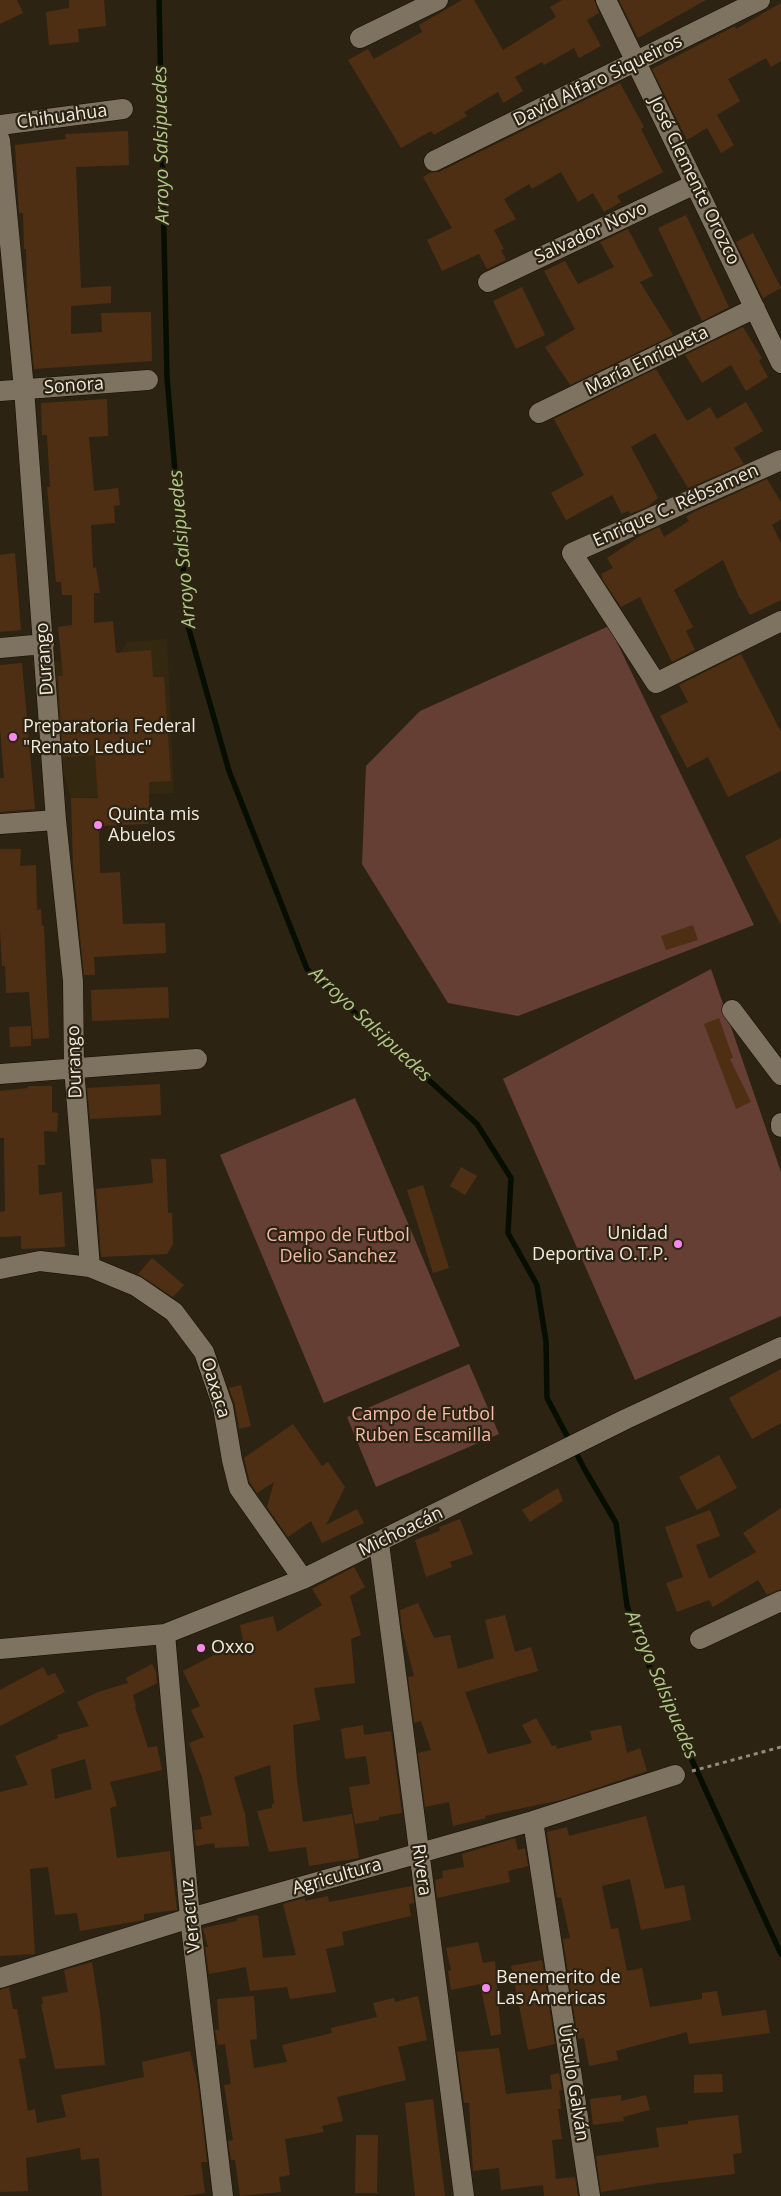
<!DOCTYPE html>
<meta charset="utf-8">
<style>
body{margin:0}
canvas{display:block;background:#2c2312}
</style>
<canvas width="781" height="2196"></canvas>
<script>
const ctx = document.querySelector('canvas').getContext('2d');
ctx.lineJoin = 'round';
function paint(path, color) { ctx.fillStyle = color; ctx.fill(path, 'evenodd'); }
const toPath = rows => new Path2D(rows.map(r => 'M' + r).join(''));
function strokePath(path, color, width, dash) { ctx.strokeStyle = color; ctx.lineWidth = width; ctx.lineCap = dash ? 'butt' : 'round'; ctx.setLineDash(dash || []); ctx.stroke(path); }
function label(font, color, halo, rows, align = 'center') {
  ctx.font = font + ' "Open Sans",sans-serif'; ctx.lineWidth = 4.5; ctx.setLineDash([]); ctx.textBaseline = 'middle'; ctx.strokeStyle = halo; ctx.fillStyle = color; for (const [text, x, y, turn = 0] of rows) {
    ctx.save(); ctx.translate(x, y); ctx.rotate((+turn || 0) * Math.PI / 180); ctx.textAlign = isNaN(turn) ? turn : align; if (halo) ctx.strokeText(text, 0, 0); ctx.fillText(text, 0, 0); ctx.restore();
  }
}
paint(toPath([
 [167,639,174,793,71,798,31,661,114,662,127,642]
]), '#352811');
paint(toPath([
 [609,626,754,925,518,1016,448,1003,362,864,366,766,420,711],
 [711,969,781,1172,781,1316,635,1380,503,1079],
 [355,1098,460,1346,324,1403,220,1155],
 [469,1364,499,1434,376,1487,347,1417]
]), '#653f34');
strokePath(toPath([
 [159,0,167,377,188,626,229,771,307,969,477,1124,511,1178,508,1233,537,1285,546,1341,547,1398,585,1470,616,1523,627,1606,651,1671,781,1954]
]), '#060e00', 5.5);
paint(toPath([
 [0,0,17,0,23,13,0,24],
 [69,0,104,0,106,26,78,29,79,42,49,45,46,12,69,8],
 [462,0,474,0,503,50,556,17,550,7,562,0,594,0,599,13,587,20,601,46,579,58,574,48,544,65,542,62,515,77,523,91,503,103,498,92,464,112,467,116,434,135,431,131,401,148,348,60,368,49,374,59,422,32,419,25],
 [619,0,706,0,638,38],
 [781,3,781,61,771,67,766,58,728,79,740,101,717,115,734,145,721,153,707,128,687,140,652,69,735,26,736,29],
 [620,83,644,127,641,129,663,172,617,196,621,202,604,212,593,193,578,202,561,172,532,189,529,184,504,199,516,219,494,230,504,249,501,250,506,260,487,269,479,254,442,271,427,240,452,228,423,177,432,172,439,172],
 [128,131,129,165,76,167,81,288,111,286,111,303,71,306,71,334,102,332,101,313,151,312,152,361,34,369,27,295,26,249,24,249,23,213,19,213,15,145,66,139,65,134],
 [686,215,729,307,702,321,658,228],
 [628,229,653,276,640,282,673,335,570,385,545,347,575,329,544,271,565,261,578,284,614,267,600,242],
 [753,233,781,288,763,298,736,242],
 [522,287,545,335,516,349,493,301],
 [743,327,762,358,759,361,768,377,746,391,731,365,702,383,685,355],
 [656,369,687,421,710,407,717,419,746,402,763,431,734,448,744,464,688,488,655,433,631,447,658,498,647,507,630,514,628,511,622,514,612,495,566,520,551,493,584,475,554,419],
 [107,399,108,436,89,437,94,491,118,488,120,505,114,506,115,523,91,525,93,568,96,567,100,593,94,593,94,623,113,621,116,653,151,650,153,677,164,677,171,781,149,782,149,824,99,826,100,873,120,872,123,924,165,923,166,953,94,957,95,975,84,975,73,866,71,798,98,798,95,755,63,757,58,676,63,676,58,627,72,625,72,595,62,595,61,582,56,582,47,487,50,487,47,435,42,435,41,403],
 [767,479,781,502,781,519,772,525,781,543,781,600,750,615,741,599,740,599,723,560,674,590,693,627,686,631,695,650,672,662,640,597,621,607,603,580,601,574,613,568,607,558,642,535,659,527,664,537,689,521,686,517,694,512],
 [15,553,21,630,0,632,0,555],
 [741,654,781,732,781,771,728,797,708,757,687,768,660,716,688,702,679,685],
 [22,663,35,809,0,812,0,778,4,778,0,728,0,665],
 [781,838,781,925,745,856],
 [0,849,21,849,20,866,36,865,37,910,41,909,42,926,44,926,49,1038,33,1039,29,992,6,993,5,966,2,966,0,929],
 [693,925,698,940,666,950,661,936],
 [168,987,169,1018,92,1021,91,990],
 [719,1018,733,1058,730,1059,751,1102,736,1109,704,1024],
 [31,1026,31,1046,10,1047,9,1027],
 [160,1084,161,1115,90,1119,87,1088],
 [28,1086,52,1086,52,1112,58,1113,57,1132,44,1131,45,1165,38,1165,39,1195,62,1192,65,1247,21,1249,21,1236,0,1237,0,1212,5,1211,4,1138,0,1138,0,1091,28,1088],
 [151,1159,166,1159,168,1213,172,1213,173,1244,167,1254,101,1257,96,1189,153,1183],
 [461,1167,477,1176,465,1195,450,1186],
 [423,1185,449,1268,433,1273,407,1190],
 [152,1258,184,1285,173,1297,138,1274],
 [781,1369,781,1423,752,1439,729,1398],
 [241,1385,251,1426,239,1429,235,1405,229,1388],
 [293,1424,322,1466,328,1462,345,1487,326,1525,357,1509,364,1523,322,1543,311,1521,288,1537,267,1507,274,1482,257,1493,250,1483,244,1458],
 [719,1455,737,1488,697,1510,679,1477],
 [558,1488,563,1501,530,1522,522,1510],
 [781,1508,781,1589,767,1595,758,1580,713,1607,709,1600,677,1612,666,1583,683,1577,665,1527,710,1510,720,1536,696,1545,709,1579,756,1552,743,1533],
 [460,1519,473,1554,450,1562,452,1567,426,1577,415,1540,440,1531,439,1527],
 [354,1567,365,1587,350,1596,361,1635,351,1639,355,1683,314,1688,320,1720,293,1725,297,1780,303,1822,352,1814,359,1858,309,1866,306,1847,269,1852,257,1811,272,1808,272,1804,274,1804,270,1765,234,1777,245,1814,249,1846,215,1848,214,1843,196,1846,194,1830,202,1829,200,1817,212,1815,202,1777,189,1743,204,1737,191,1710,200,1706,183,1671,243,1640,240,1625,273,1616,277,1632,322,1605,312,1589],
 [418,1603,434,1638,450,1635,458,1669,494,1658,485,1620,505,1615,515,1652,531,1647,538,1671,465,1692,488,1754,532,1743,522,1725,536,1718,552,1746,556,1745,557,1749,592,1740,590,1731,621,1725,627,1753,640,1748,647,1771,561,1800,485,1816,486,1818,453,1826,449,1802,425,1807,418,1753,431,1750,421,1721,414,1723,408,1677,414,1676,402,1629,400,1610],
 [152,1664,156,1672,157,1683,133,1695,136,1706,135,1707,148,1748,157,1746,162,1770,110,1782,117,1806,110,1808,117,1858,170,1851,177,1910,144,1914,144,1920,80,1931,77,1913,55,1915,48,1867,30,1869,35,1954,0,1956,0,1792,28,1785,15,1756,58,1738,57,1735,89,1726,77,1702,98,1692,128,1683,126,1678],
 [85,1759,92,1789,55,1799,51,1769],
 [43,1667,48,1676,55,1673,65,1692,0,1726,0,1690],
 [363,1725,364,1735,391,1731,402,1813,379,1817,379,1820,355,1824,349,1787,370,1784,366,1756,345,1759,341,1729],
 [646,1816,665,1889,684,1885,691,1920,641,1930,630,1879,602,1886,611,1929,618,1928,627,1971,642,1968,650,2007,702,1999,702,1993,717,1991,722,2016,766,2010,770,2033,689,2044,687,2032,616,2051,618,2060,589,2066,584,2038,578,2039,563,1939,570,1938,561,1897,557,1898,547,1832,567,1827,569,1836],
 [515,1838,518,1850,525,1848,528,1866,508,1871,510,1882,437,1898,435,1880,443,1878,442,1871,464,1867,462,1854],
 [412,1886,414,1903,409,1904,411,1916,342,1932,344,1945,326,1949,336,1992,290,1999,287,1987,250,1991,246,1967,209,1974,205,1947,208,1947,203,1928,237,1921,237,1918,258,1915,263,1958,296,1955,283,1904,305,1898,305,1901,328,1896,329,1902],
 [478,1942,483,1963,495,1961,501,2034,491,2036,480,1984,451,1990,448,1971,451,1970,446,1948],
 [542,1960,555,2044,528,2050,511,1966],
 [92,1962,100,2013,105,2065,55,2069,41,2005,43,2004,42,1997,68,1992,64,1970],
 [9,1987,13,2009,17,2009,26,2058,19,2059,28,2111,35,2109,37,2123,66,2117,61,2095,144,2077,142,2062,190,2051,198,2085,207,2162,201,2162,205,2193,183,2196,102,2196,99,2158,81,2160,80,2148,26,2158,28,2191,0,2192,0,1990],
 [254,1996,257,2039,250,2040,254,2068,287,2062,282,2045,332,2033,331,2028,377,2017,373,2003,394,1998,395,2002,418,1996,427,2040,398,2047,406,2080,337,2097,343,2121,322,2126,324,2132,285,2139,290,2175,279,2177,281,2192,240,2196,235,2160,231,2160,228,2141,233,2140,224,2085,231,2084,225,2044,218,2045,215,2030,219,2030,217,1999],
 [499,2048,506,2094,552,2089,550,2075,559,2073,562,2090,559,2090,561,2109,558,2109,562,2139,552,2140,556,2179,575,2177,578,2196,544,2196,543,2185,501,2190,499,2168,473,2171,469,2103,464,2103,457,2052],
 [722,2074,723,2092,694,2093,694,2075],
 [621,2095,621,2101,646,2095,650,2110,623,2117,624,2121,593,2125,590,2099],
 [433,2099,445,2196,415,2196,405,2103],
 [738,2115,742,2153,733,2154,735,2174,658,2183,601,2192,596,2156,659,2147,656,2128,688,2124,688,2121],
 [356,2135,378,2135,377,2193,355,2193]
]), '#4f2f13');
const minor = toPath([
 [606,0,781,363],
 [360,38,438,0],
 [0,125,123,109],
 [0,140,24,389,56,820,73,981,74,1068,90,1267],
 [434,161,760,0],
 [488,282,695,184],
 [0,391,148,380],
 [539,413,755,308],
 [781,460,572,553,656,683,781,621],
 [0,648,44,644],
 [0,824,56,820],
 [732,1010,781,1075],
 [0,1074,197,1059],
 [781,1123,781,1127],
 [0,1269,40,1261,90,1267,136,1286,174,1312,204,1352,223,1407,232,1460,239,1488,303,1579],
 [379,1543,464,2196],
 [165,1634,190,1918,223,2196],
 [700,1639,781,1601],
 [0,1649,165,1634,303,1579,626,1419,781,1347],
 [533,1821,590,2196],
 [0,1978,190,1918,533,1821,675,1775]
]);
strokePath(minor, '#140c01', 21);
strokePath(toPath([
 [692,1771,781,1747]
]), '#938b7d', 3, [4, 4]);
strokePath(minor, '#7e7360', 20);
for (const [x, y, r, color] of [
 [13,737,5,"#f689ee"],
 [98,825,5,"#f689ee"],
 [678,1244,5,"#f689ee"],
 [201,1648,5,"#f689ee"],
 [486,1988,5,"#f689ee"]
]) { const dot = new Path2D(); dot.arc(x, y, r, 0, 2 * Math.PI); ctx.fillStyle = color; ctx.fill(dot); strokePath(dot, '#2c2312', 2); }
label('18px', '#f1eae0', '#2c2312', [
 ["David Alfaro Siqueiros",598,81,-26],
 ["Chihuahua",62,117,-8],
 ["José Clemente Orozco",694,181,64],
 ["Salvador Novo",591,233,-25],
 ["María Enriqueta",647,361,-26],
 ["Sonora",74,386,-4],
 ["Enrique C. Rébsamen",676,506,-24],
 ["Durango",45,659,-94],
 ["Durango",75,1062,-92],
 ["Oaxaca",215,1388,73],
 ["Michoacán",401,1532,-26],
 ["Rivera",421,1870,82],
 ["Agricultura",337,1877,-16],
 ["Veracruz",191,1916,-96],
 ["Úrsulo Galván",573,2083,81]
]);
label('18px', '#f1eae0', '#2c2312', [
 ["Preparatoria Federal",23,727],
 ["\"Renato Leduc\"",23,748],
 ["Quinta mis",108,815],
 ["Abuelos",108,836],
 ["Unidad",668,1234,"right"],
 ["Deportiva O.T.P.",668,1255,"right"],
 ["Oxxo",211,1648],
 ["Benemerito de",496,1978],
 ["Las Americas",496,1999]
], 'left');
label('18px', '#f6baa8', '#2c2312', [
 ["Campo de Futbol",338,1236],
 ["Delio Sanchez",338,1257],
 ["Campo de Futbol",423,1415],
 ["Ruben Escamilla",423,1436]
]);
label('italic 19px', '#afc988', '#2c2312', [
 ["Arroyo Salsipuedes",162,145,-91],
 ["Arroyo Salsipuedes",183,549,-95],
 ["Arroyo Salsipuedes",370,1025,43],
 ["Arroyo Salsipuedes",661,1685,67]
]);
</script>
